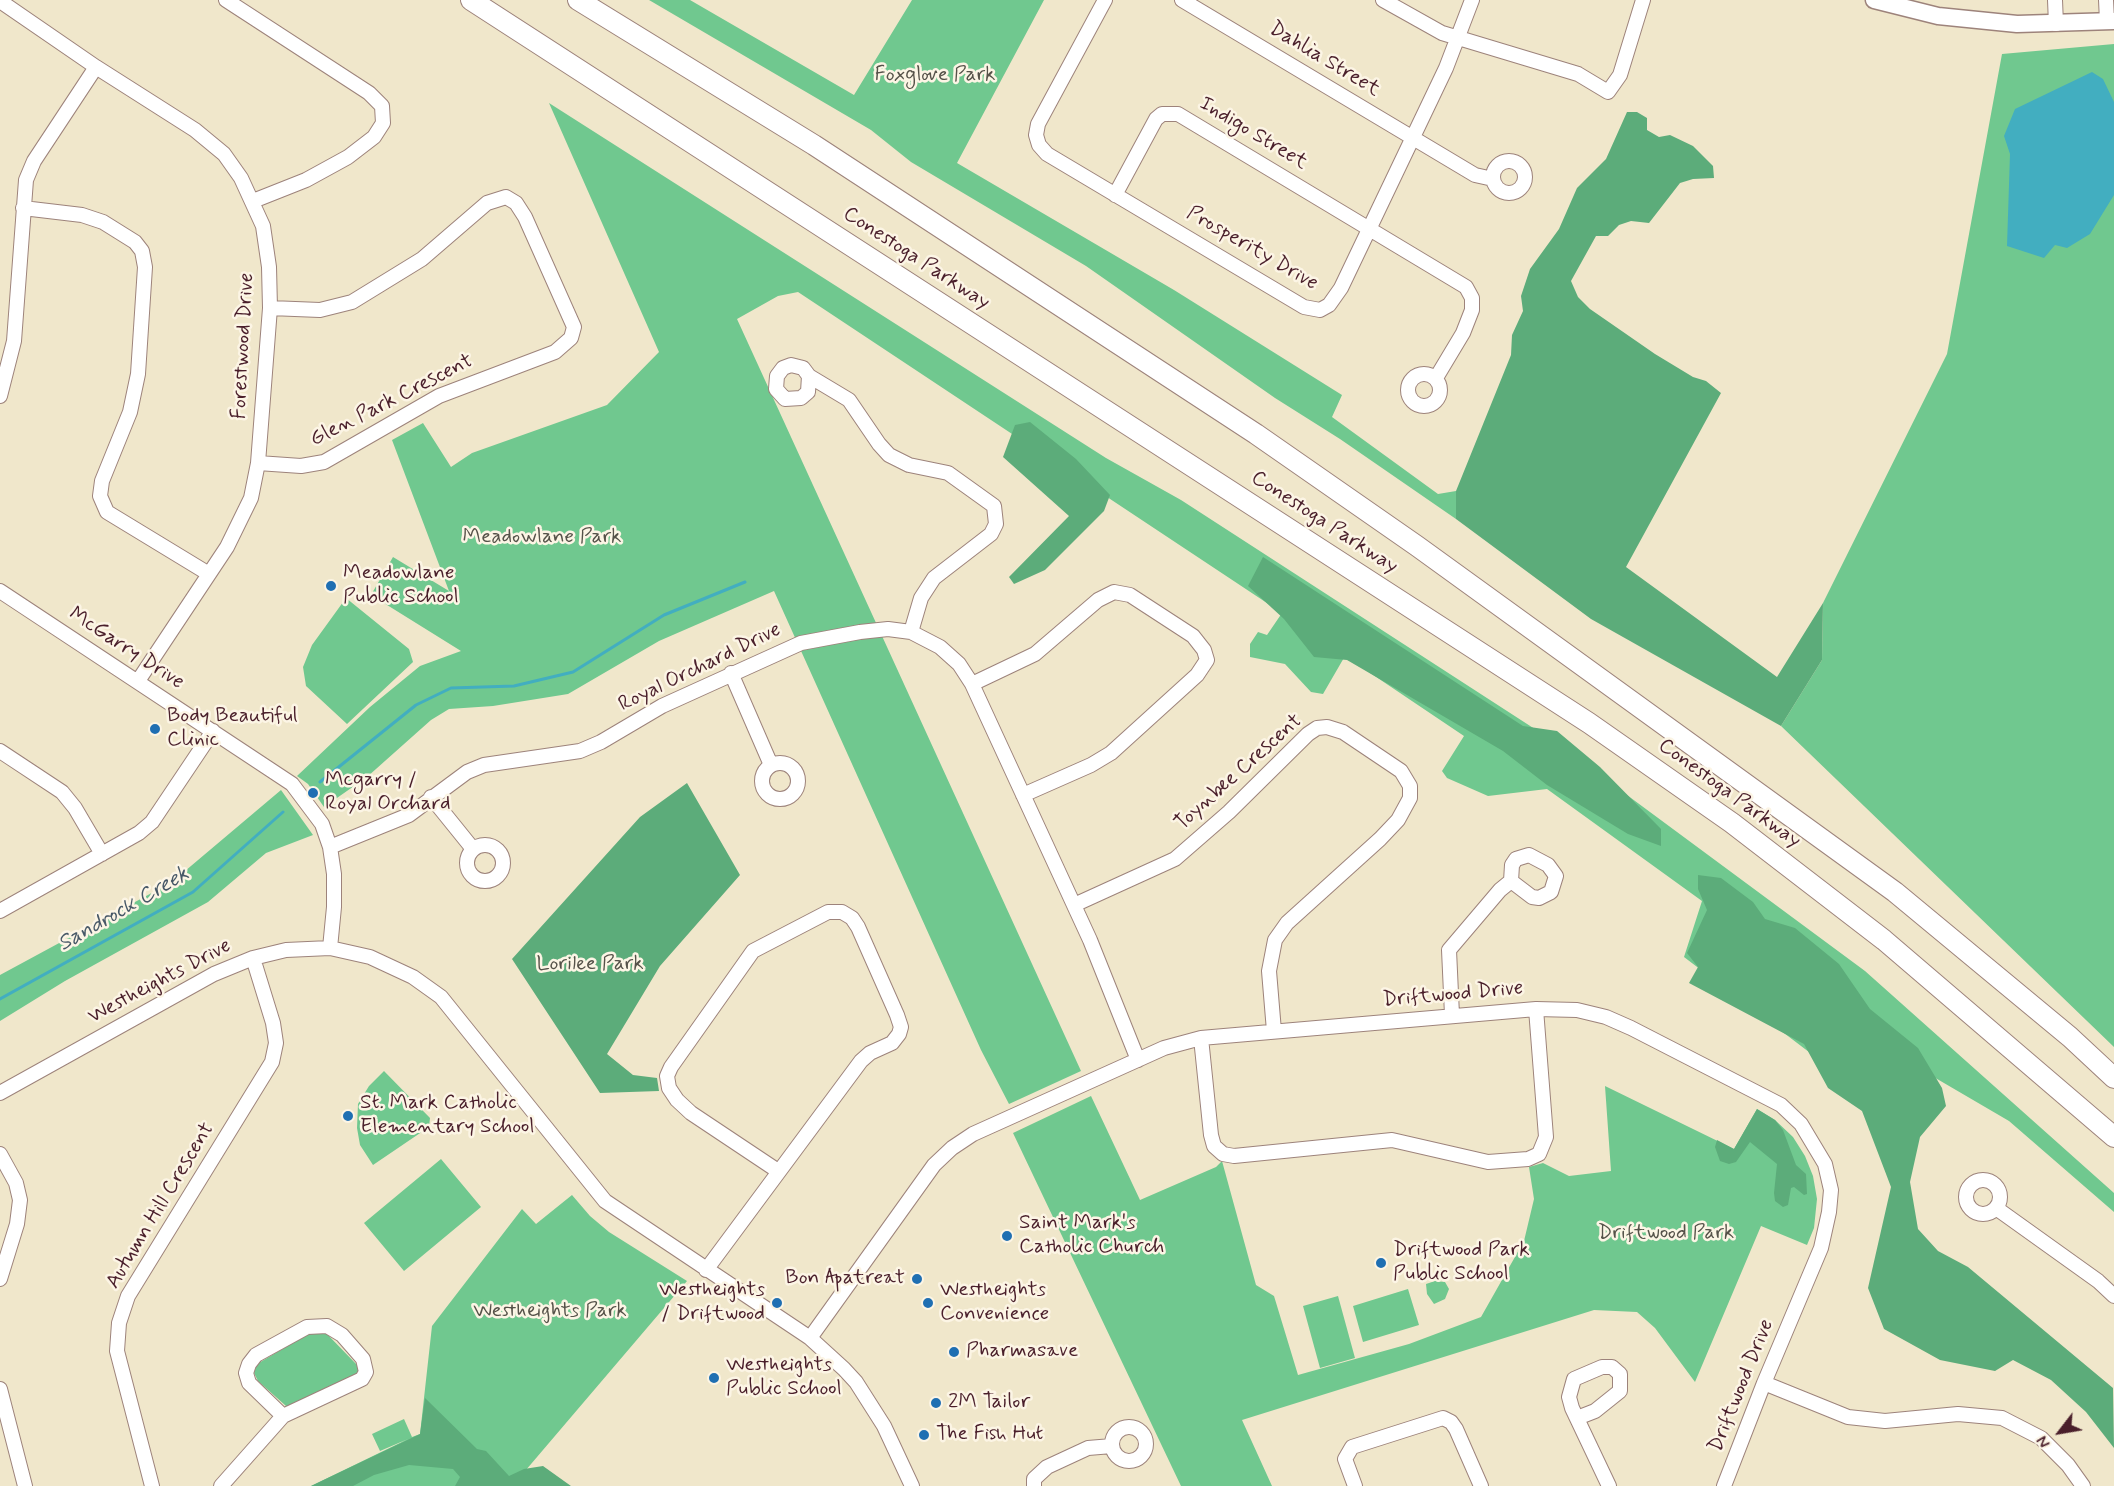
<!DOCTYPE html>
<style>
body{margin:0}
#map{position:relative;width:2114px;height:1486px;overflow:hidden;background:#f0e7cb;font-family:Mynerve,sans-serif}
canvas{display:block}
.north{position:absolute;left:2030px;top:1402px;width:60px;height:60px;-webkit-text-stroke:4px #fcf5e5;paint-order:stroke;rotate:239deg;font-size:16px;font-weight:700;line-height:24px;text-align:center;color:#4a1f2b}
.north::after{content:'';display:block;margin:auto;width:21px;height:27px;background:#4a1f2b;clip-path:polygon(50% 0,100% 100%,50% 72%,0 100%)}
</style>
<div id="map">
<canvas width="2114" height="1486"></canvas>
<div class="north">N</div>
</div>
<script>
const ctx = document.querySelector('canvas').getContext('2d');
ctx.lineJoin = 'round';
function paint(path, color) { ctx.fillStyle = color; ctx.fill(path, 'evenodd'); }
const toPath = rows => new Path2D(rows.map(r => 'M' + r).join(''));
function strokePath(path, color, width, dash) { ctx.strokeStyle = color; ctx.lineWidth = width; ctx.lineCap = dash ? 'butt' : 'round'; ctx.setLineDash(dash || []); ctx.stroke(path); }
function label(font, color, halo, rows, align = 'center') {
  ctx.font = font + ' Mynerve,sans-serif'; ctx.lineWidth = 5; ctx.setLineDash([]); ctx.textBaseline = 'middle'; ctx.strokeStyle = halo; ctx.fillStyle = color; for (const [text, x, y, turn = 0] of rows) {
    ctx.save(); ctx.translate(x, y); ctx.rotate((+turn || 0) * Math.PI / 180); ctx.textAlign = isNaN(turn) ? turn : align; if (halo) ctx.strokeText(text, 0, 0); ctx.fillText(text, 0, 0); ctx.restore();
  }
}
paint(toPath([
 [649,0,690,0,854,95,912,0,1044,0,957,163,1174,290,1342,395,1332,417,1438,494,1456,491,1456,519,1340,439,1275,398,1086,266,911,162,871,130],
 [2114,44,2114,1047,1781,726,1822,660,1823,603,1947,354,2002,54],
 [549,103,1106,458,1181,500,1558,744,1865,971,2114,1193,2114,1212,2009,1121,1932,1076,1901,1122,1684,957,1702,901,1547,789,1488,796,1447,778,1442,771,1464,736,1345,656,1323,694,1311,692,1285,664,1250,657,1250,644,1258,632,1267,635,1282,613,798,292,778,296,737,319,1081,1071,1009,1104,981,1050,774,591,659,641,568,694,493,706,449,709,431,720,367,777,324,807,308,784,297,776,370,707,420,666,461,651,371,595,393,557,449,591,392,440,423,423,451,467,472,453,607,405,659,352],
 [346,598,409,649,413,662,347,724,306,686,303,667,312,645],
 [281,790,313,835,266,853,208,902,65,981,0,1021,0,975,172,882],
 [384,1071,430,1118,429,1127,373,1165,360,1145,357,1128,358,1104,369,1086],
 [1605,1086,1734,1149,1757,1109,1775,1120,1793,1137,1805,1156,1813,1176,1817,1199,1814,1228,1807,1245,1761,1226,1695,1382,1655,1328,1637,1312,1594,1310,1242,1420,1272,1486,1181,1486,1013,1133,1091,1096,1140,1200,1216,1167,1222,1161,1256,1285,1274,1296,1298,1375,1409,1344,1481,1317,1524,1241,1534,1199,1529,1167,1543,1163,1569,1176,1611,1171],
 [441,1159,481,1207,404,1271,364,1223],
 [572,1195,590,1216,609,1232,687,1281,514,1484,515,1486,311,1486,408,1439,380,1451,372,1434,404,1419,412,1437,420,1434,432,1326,522,1209,536,1224],
 [1435,1281,1445,1282,1449,1289,1445,1299,1434,1304,1427,1294,1426,1284],
 [1408,1289,1419,1325,1363,1342,1353,1306],
 [1338,1296,1355,1358,1320,1368,1303,1306],
 [313,1331,327,1334,359,1367,360,1372,357,1378,292,1407,286,1406,258,1381,254,1373,257,1364]
]), '#70c88f');
paint(toPath([
 [1627,112,1637,112,1647,118,1647,130,1659,137,1670,135,1693,146,1713,166,1714,178,1693,179,1680,183,1649,223,1631,221,1619,225,1608,236,1596,236,1571,281,1578,297,1590,309,1655,354,1693,377,1706,381,1721,393,1626,567,1777,677,1823,603,1822,660,1781,726,1591,619,1456,519,1456,491,1511,355,1512,335,1523,311,1521,296,1530,269,1559,229,1577,188,1606,159],
 [1030,422,1076,459,1110,495,1104,511,1045,570,1014,584,1009,577,1069,516,1003,457,1015,425],
 [1263,557,1523,726,1557,731,1600,767,1661,829,1661,846,1628,834,1547,785,1503,751,1347,660,1314,657,1284,619,1248,586],
 [687,783,740,875,660,966,607,1054,633,1075,657,1078,659,1091,600,1093,512,959,640,817],
 [1698,875,1721,878,1753,902,1765,919,1795,928,1839,964,1870,1009,1918,1048,1942,1088,1946,1106,1920,1137,1910,1182,1918,1229,1938,1251,1968,1267,2113,1388,2114,1448,2086,1412,2051,1380,2013,1360,1995,1371,1940,1360,1884,1329,1868,1288,1891,1187,1862,1111,1828,1088,1804,1044,1689,983,1698,967,1687,953,1707,910,1698,889],
 [1757,1109,1775,1120,1783,1130,1796,1165,1806,1174,1807,1194,1804,1195,1794,1187,1791,1188,1788,1205,1783,1207,1775,1201,1774,1193,1777,1164,1750,1142,1736,1162,1729,1164,1720,1161,1715,1147,1717,1140,1734,1149],
 [425,1398,477,1449,486,1451,509,1476,524,1469,543,1466,571,1486,455,1486,460,1477,453,1469,409,1465,374,1475,353,1486,311,1486,420,1434]
]), '#5cac7a');
paint(toPath([
 [2092,72,2103,79,2114,102,2114,195,2090,234,2067,248,2055,245,2044,258,2007,246,2010,154,2004,136,2015,109]
]), '#42aec0');
strokePath(toPath([
 [320,782,416,705,451,688,514,686,573,672,664,615,745,582],
 [0,999,193,892,283,812]
]), '#42aec0', 3);
const minor = toPath([
 [226,0,369,93,382,106,383,123,374,137,348,157,306,180,253,201],
 [1105,0,1038,124,1036,135,1039,145,1047,154,1304,307,1320,310,1329,305,1341,288,1446,68,1472,0],
 [1182,0,1475,175,1493,179],
 [1383,0,1442,33,1578,74,1608,92,1620,75,1643,0],
 [2055,0,2056,24],
 [2106,0,2107,21],
 [0,1,96,67,195,130,224,154,241,178,263,226,269,267,270,308,258,463,251,498,227,547,138,681],
 '1493 177a16 16 0 1 1 32 0a16 16 0 1 1-32 0Z',
 [1115,195,1156,119,1162,114,1178,114,1466,287,1472,298,1472,310,1463,333,1436,378],
 [23,208,82,215,103,222,135,242,142,251,145,267,138,374,130,412,102,481,100,496,107,512,209,574],
 '1408 390a16 16 0 1 1 32 0a16 16 0 1 1-32 0Z',
 [809,376,808,392,801,398,785,399,776,389,777,376,783,368,791,365,803,368,809,376,849,400,879,444,889,455,909,465,948,473,994,506,996,524,991,534,934,578,921,598,911,632],
 [0,396,14,341,26,180,34,161,96,67],
 [258,463,301,466,324,462,439,396,555,352,571,338,574,327,525,217,516,203,506,197,487,203,422,259,352,302,320,310,270,308],
 [0,591,292,784,322,824,330,847,334,874,334,907,330,948],
 [731,673,771,765],
 [972,684,1035,654,1098,600,1114,592,1130,595,1193,636,1204,650,1207,660,1197,675,1111,753,1091,765,1023,795],
 [0,751,62,792,75,808,102,854],
 '762 781a18 18 0 1 1 36 0a18 18 0 1 1-36 0Z',
 [431,797,473,849],
 '467 863a18 18 0 1 1 36 0a18 18 0 1 1-36 0Z',
 [330,847,409,815,467,772,484,765,580,751,601,742,662,706,801,643,860,632,888,629,911,632,940,647,959,664,972,684,1090,940,1138,1060],
 [1529,855,1548,865,1556,876,1551,892,1539,898,1532,897,1511,881,1512,865,1516,859,1529,855],
 [1074,905,1175,859,1229,812,1308,734,1317,728,1327,727,1343,732,1401,771,1410,786,1410,798,1398,820,1380,839,1287,923,1275,940,1269,971,1274,1031],
 [0,911,139,833,152,822,213,731],
 [1452,1015,1449,950,1500,890,1511,881],
 [1201,1038,1211,1135,1214,1146,1223,1154,1234,1156,1392,1140,1488,1162,1528,1159,1539,1154,1546,1137,1536,1009],
 [0,1093,214,974,253,958,286,950,330,948,370,957,413,977,441,997,605,1201,810,1338,844,1369,856,1382,884,1426,912,1486],
 [0,1154,16,1183,20,1200,17,1224,0,1279],
 '1966 1197a17 17 0 1 1 34 0a17 17 0 1 1-34 0Z',
 [1996,1208,2098,1281,2114,1296],
 [706,1270,861,1061,870,1053,892,1043,899,1034,901,1027,897,1015,858,927,852,918,842,912,828,912,753,951,671,1067,667,1076,669,1088,677,1100,691,1113,778,1171],
 [810,1338,934,1165,952,1148,973,1134,1164,1048,1201,1038,1536,1009,1577,1010,1606,1017,1631,1028,1781,1105,1801,1124,1825,1164,1831,1190,1829,1212,1821,1248,1764,1383,1724,1486],
 [1764,1383,1848,1417,1885,1421,1958,1414,2002,1418,2041,1438,2068,1465,2083,1486],
 [0,1389,25,1486],
 [1577,1418,1595,1411,1620,1391,1620,1374,1612,1367,1602,1367,1574,1379,1569,1397,1572,1408,1609,1486],
 '1112 1444a17 17 0 1 1 34 0a17 17 0 1 1-34 0Z',
 [152,1486,117,1351,119,1323,128,1296,272,1062,276,1043,273,1023,253,958],
 [221,1486,283,1416,362,1379,366,1372,363,1359,342,1335,327,1326,307,1327,256,1355,249,1364,246,1373,249,1383,283,1416],
 [1034,1486,1034,1479,1047,1467,1088,1448,1112,1446],
 [1355,1486,1345,1459,1352,1447,1443,1418,1451,1422,1456,1429,1481,1486]
]);
const major = toPath([
 [1874,0,1938,16,2017,24,2114,21]
]);
const highway = toPath([
 [471,0,1589,723,1732,823,1884,940,2114,1137],
 [578,0,814,145,1256,434,1417,546,1895,892,2070,1037,2114,1078]
]);
strokePath(minor, '#9d837b', 16);
strokePath(major, '#9d837b', 19);
strokePath(highway, '#9d837b', 22);
strokePath(minor, '#fff', 14);
strokePath(major, '#fff', 16);
strokePath(highway, '#fff', 20);
for (const [x, y, r, color] of [
 [331,586,6,"#1f6fb2"],
 [155,729,6,"#1f6fb2"],
 [313,793,6,"#1f6fb2"],
 [348,1116,6,"#1f6fb2"],
 [1007,1236,6,"#1f6fb2"],
 [1381,1263,6,"#1f6fb2"],
 [917,1279,6,"#1f6fb2"],
 [777,1303,6,"#1f6fb2"],
 [928,1303,6,"#1f6fb2"],
 [954,1352,6,"#1f6fb2"],
 [714,1378,6,"#1f6fb2"],
 [936,1403,6,"#1f6fb2"],
 [924,1435,6,"#1f6fb2"]
]) { const dot = new Path2D(); dot.arc(x, y, r, 0, 2 * Math.PI); ctx.fillStyle = color; ctx.fill(dot); strokePath(dot, '#fcf5e5', 2); }
label('21px', '#4a1f2b', '#fcf5e5', [
 ["Dahlia Street",1324,60,31],
 ["Indigo Street",1253,134,31],
 ["Prosperity Drive",1252,249,30],
 ["Conestoga Parkway",916,259,33],
 ["Forestwood Drive",244,346,-87],
 ["Glen Park Crescent",392,401,-27],
 ["Conestoga Parkway",1324,523,33],
 ["McGarry Drive",126,649,33],
 ["Royal Orchard Drive",700,668,-26],
 ["Toynbee Crescent",1239,773,-42],
 ["Conestoga Parkway",1729,794,36],
 ["Westheights Drive",160,982,-28],
 ["Driftwood Drive",1453,995,-5],
 ["Autumn Hill Crescent",161,1206,-59],
 ["Driftwood Drive",1742,1386,-68]
]);
label('21px', '#555249', '#fcf5e5', [
 ["Foxglove Park",935,76],
 ["Meadowlane Park",542,538],
 ["Lorilee Park",590,965],
 ["Driftwood Park",1666,1234],
 ["Westheights Park",550,1312]
]);
label('21px', '#4a1f2b', '#fcf5e5', [
 ["Meadowlane",343,574],
 ["Public School",343,598],
 ["Body Beautiful",167,717],
 ["Clinic",167,741],
 ["Mcgarry /",325,781],
 ["Royal Orchard",325,805],
 ["St. Mark Catholic",360,1104],
 ["Elementary School",360,1128],
 ["Saint Mark's",1019,1224],
 ["Catholic Church",1019,1248],
 ["Driftwood Park",1393,1251],
 ["Public School",1393,1275],
 ["Bon Apatreat",905,1279,"right"],
 ["Westheights",765,1291,"right"],
 ["/ Driftwood",765,1315,"right"],
 ["Westheights",940,1291],
 ["Convenience",940,1315],
 ["Pharmasave",966,1352],
 ["Westheights",726,1366],
 ["Public School",726,1390],
 ["2M Tailor",948,1403],
 ["The Fish Hut",936,1435]
], 'left');
label('italic 22px', '#475867', '#fcf5e5', [
 ["Sandrock Creek",124,910,-30]
]);
</script>
